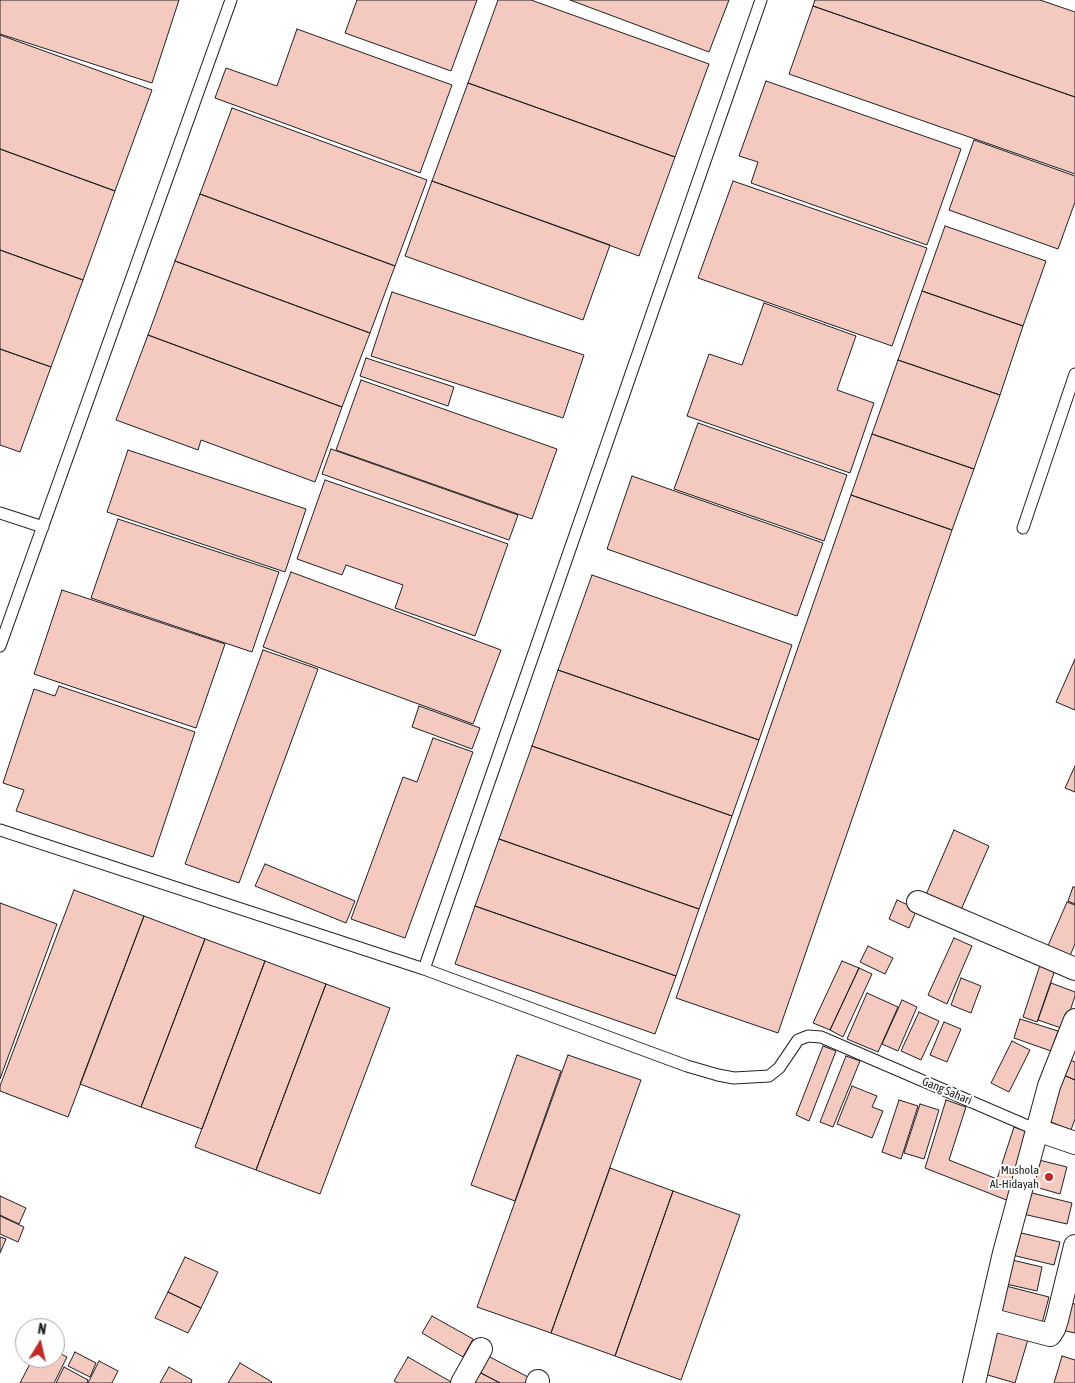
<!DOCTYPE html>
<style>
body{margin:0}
#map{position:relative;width:1075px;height:1383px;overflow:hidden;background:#fff;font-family:"Asap Condensed",sans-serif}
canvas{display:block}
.north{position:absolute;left:15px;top:1318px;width:50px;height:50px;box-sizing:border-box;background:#fff;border:1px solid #a7a7a7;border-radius:50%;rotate:9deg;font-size:14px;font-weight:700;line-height:20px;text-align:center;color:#222}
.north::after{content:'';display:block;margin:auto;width:18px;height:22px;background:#c62828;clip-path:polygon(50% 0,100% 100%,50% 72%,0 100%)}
</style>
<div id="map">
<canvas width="1075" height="1383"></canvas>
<div class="north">N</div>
</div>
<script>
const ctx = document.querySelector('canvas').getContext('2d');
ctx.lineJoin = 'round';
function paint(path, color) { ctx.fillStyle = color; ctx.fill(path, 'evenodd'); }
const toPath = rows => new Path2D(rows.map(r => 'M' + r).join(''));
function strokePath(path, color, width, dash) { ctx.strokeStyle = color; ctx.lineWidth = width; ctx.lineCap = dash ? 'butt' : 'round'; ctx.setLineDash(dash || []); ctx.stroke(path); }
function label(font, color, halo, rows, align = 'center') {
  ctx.font = font + ' "Asap Condensed",sans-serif'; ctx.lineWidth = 4; ctx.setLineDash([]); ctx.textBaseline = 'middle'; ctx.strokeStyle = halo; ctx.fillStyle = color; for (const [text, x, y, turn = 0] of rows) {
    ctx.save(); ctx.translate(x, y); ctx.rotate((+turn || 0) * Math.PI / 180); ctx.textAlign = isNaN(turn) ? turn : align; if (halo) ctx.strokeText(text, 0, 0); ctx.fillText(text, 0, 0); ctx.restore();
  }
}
const building = toPath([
 [0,0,179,0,152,83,0,34,0,0],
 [357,0,477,0,451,71,345,33,357,0],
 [498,0,531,0,709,64,675,157,468,83,498,0],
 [570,0,729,0,709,52,570,0],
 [815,0,1040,0,1075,12,1075,97,813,6,815,0],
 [813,6,1075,97,1075,174,789,74,813,6],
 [297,29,452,85,420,173,215,98,226,68,277,86,297,29],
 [0,35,152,90,115,191,0,149,0,35],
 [766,81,961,149,927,245,751,183,758,162,739,156,766,81],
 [468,83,675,157,639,256,432,181,468,83],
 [232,108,427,180,395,266,200,194,232,108],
 [974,140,1075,176,1075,202,1058,249,949,210,974,140],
 [0,149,115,191,83,280,0,250,0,149],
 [432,181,610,245,583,320,405,256,432,181],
 [733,181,927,248,892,346,698,278,733,181],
 [200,194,395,266,370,333,175,261,200,194],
 [945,226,1046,261,1023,326,922,291,945,226],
 [0,250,83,280,51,367,0,349,0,250],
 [175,261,370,333,342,407,148,335,175,261],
 [922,291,1023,326,1000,395,898,360,922,291],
 [392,292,584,355,563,418,371,356,392,292],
 [764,303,856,336,837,390,874,403,850,473,687,416,709,354,742,365,764,303],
 [148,335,342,407,315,482,201,440,198,450,116,420,148,335],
 [0,349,51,367,20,452,0,445,0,349],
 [366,358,454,387,448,406,360,376,366,358],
 [898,360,1000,395,974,469,872,434,898,360],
 [361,380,557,449,532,519,336,450,361,380],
 [698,423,847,475,824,541,674,489,698,423],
 [872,434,974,469,952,530,851,495,872,434],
 [331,449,518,515,509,540,322,474,331,449],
 [128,450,306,509,285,572,107,512,128,450],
 [632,476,823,543,797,616,607,549,632,476],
 [325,480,508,544,475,636,395,608,403,585,346,565,342,575,297,559,325,480],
 [851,495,952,530,778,1033,676,998,851,495],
 [118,519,279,572,252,652,91,598,118,519],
 [291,572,501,650,473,724,263,647,291,572],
 [592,575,792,645,759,740,558,670,592,575],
 [62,590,225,644,196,728,34,674,62,590],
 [263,650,318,669,239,883,185,864,263,650],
 [1075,659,1075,710,1056,702,1075,659],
 [558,670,759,740,732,816,532,746,558,670],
 [59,686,195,732,153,857,16,811,24,790,3,783,34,689,55,696,59,686],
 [419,706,480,728,472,749,412,727,419,706],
 [433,738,473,752,405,938,351,919,403,777,417,782,433,738],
 [532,746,732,816,699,909,499,839,532,746],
 [1075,766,1075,792,1065,788,1075,766],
 [954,830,989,846,960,912,925,897,954,830],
 [499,839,699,909,676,976,475,906,499,839],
 [265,864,355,901,346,923,255,886,265,864],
 [1073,887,1075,887,1075,904,1068,901,1073,887],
 [74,890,144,916,68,1117,0,1091,0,1086,74,890],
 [897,900,917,909,909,928,889,919,897,900],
 [1067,902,1075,905,1075,944,1069,958,1047,948,1067,902],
 [0,903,57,924,0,1079,0,903],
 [475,906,676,976,655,1034,455,964,475,906],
 [144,916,205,939,141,1107,80,1084,144,916],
 [954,938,972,946,947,1004,928,995,954,938],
 [205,939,265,961,202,1129,141,1107,205,939],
 [868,946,893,958,885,974,860,962,868,946],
 [265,961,326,984,256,1170,195,1147,265,961],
 [842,961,859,968,830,1030,813,1023,842,961],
 [1041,962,1056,967,1037,1022,1023,1017,1041,962],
 [859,968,872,974,843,1037,830,1030,859,968],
 [961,978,981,986,971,1013,951,1005,961,978],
 [1051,983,1075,992,1075,996,1064,1029,1038,1020,1051,983],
 [326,984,390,1008,320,1194,256,1170,326,984],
 [867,993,898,1007,878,1052,847,1039,867,993],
 [902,1000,917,1007,898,1051,882,1044,902,1000],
 [919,1012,939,1021,921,1060,901,1051,919,1012],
 [1020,1019,1058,1031,1051,1051,1014,1038,1020,1019],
 [944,1022,961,1029,947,1062,930,1055,944,1022],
 [1012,1041,1030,1050,1009,1092,991,1083,1012,1041],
 [823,1046,836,1051,809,1121,796,1115,823,1046],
 [517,1055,561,1071,515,1201,471,1185,517,1055],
 [568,1055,641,1080,551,1333,477,1307,568,1055],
 [846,1056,860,1061,833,1127,820,1122,846,1056],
 [1065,1058,1075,1062,1075,1080,1059,1073,1065,1058],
 [1059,1073,1075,1080,1075,1119,1071,1130,1041,1118,1059,1073],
 [852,1086,877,1096,872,1107,883,1111,872,1138,837,1124,852,1086],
 [899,1100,918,1106,901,1159,882,1152,899,1100],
 [946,1100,966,1107,949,1160,997,1179,1014,1127,1031,1133,1009,1201,925,1168,946,1100],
 [920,1104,939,1110,924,1159,904,1153,920,1104],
 [1039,1160,1067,1167,1060,1194,1032,1186,1039,1160],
 [610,1168,673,1191,615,1356,551,1333,610,1168],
 [673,1191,740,1215,681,1380,615,1356,673,1191],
 [1028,1192,1072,1203,1067,1224,1023,1214,1028,1192],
 [0,1196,26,1208,19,1224,0,1215,0,1196],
 [0,1216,24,1227,18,1242,0,1234,0,1216],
 [1017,1232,1060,1242,1054,1265,1012,1255,1017,1232],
 [0,1237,6,1239,0,1253,0,1237],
 [185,1257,218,1272,201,1308,168,1292,185,1257],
 [1012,1260,1042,1267,1037,1291,1006,1284,1012,1260],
 [1006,1286,1049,1297,1042,1323,1000,1312,1006,1286],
 [168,1292,201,1308,188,1333,155,1318,168,1292],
 [1067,1302,1075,1304,1075,1333,1061,1330,1067,1302],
 [432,1316,473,1339,463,1357,422,1333,432,1316],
 [994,1326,1029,1336,1015,1383,981,1373,994,1326],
 [55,1351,67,1357,54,1383,20,1383,33,1358,55,1358,55,1351],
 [75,1352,96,1363,90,1377,68,1366,75,1352],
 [488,1356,530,1378,527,1383,500,1383,479,1372,488,1356],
 [1062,1356,1075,1360,1075,1383,1054,1383,1062,1356],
 [408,1357,453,1383,398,1383,394,1381,408,1357],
 [99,1361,118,1371,112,1383,88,1383,99,1361],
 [240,1363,272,1382,271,1383,228,1383,240,1363],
 [64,1367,88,1380,87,1383,56,1383,64,1367],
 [169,1367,192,1380,191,1383,160,1383,169,1367],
 [479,1372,500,1383,473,1383,479,1372]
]);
paint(building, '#f3c9c0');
strokePath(building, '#222', 1);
const lane = toPath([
 [0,513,43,527],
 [1023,528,1075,374],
 [0,646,231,0],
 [0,830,424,969,687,1066,718,1075,734,1078,769,1076,779,1068,798,1040,808,1036,821,1037,1037,1130],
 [424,969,761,0]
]);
const street = toPath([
 [918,902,1075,969],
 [1037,1130,1075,1143],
 [989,1319,1050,1335,1054,1329,1057,1320,1075,1246],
 [462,1383,481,1349],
 [537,1383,538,1381],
 [974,1383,1004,1253,1049,1086,1075,1020]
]);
strokePath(lane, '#222', 13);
strokePath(street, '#222', 24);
strokePath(lane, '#fff', 11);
strokePath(street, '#fff', 22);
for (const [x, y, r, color] of [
 [1049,1177,5,"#c62828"]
]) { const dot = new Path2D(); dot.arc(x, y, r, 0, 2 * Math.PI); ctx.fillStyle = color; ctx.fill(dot); strokePath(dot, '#fff', 2); }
label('12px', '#222', '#fff', [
 ["Gang Sahari",947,1091,23]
]);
label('12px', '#222', '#fff', [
 ["Mushola",1039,1170],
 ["Al-Hidayah",1039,1184]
], 'right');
</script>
